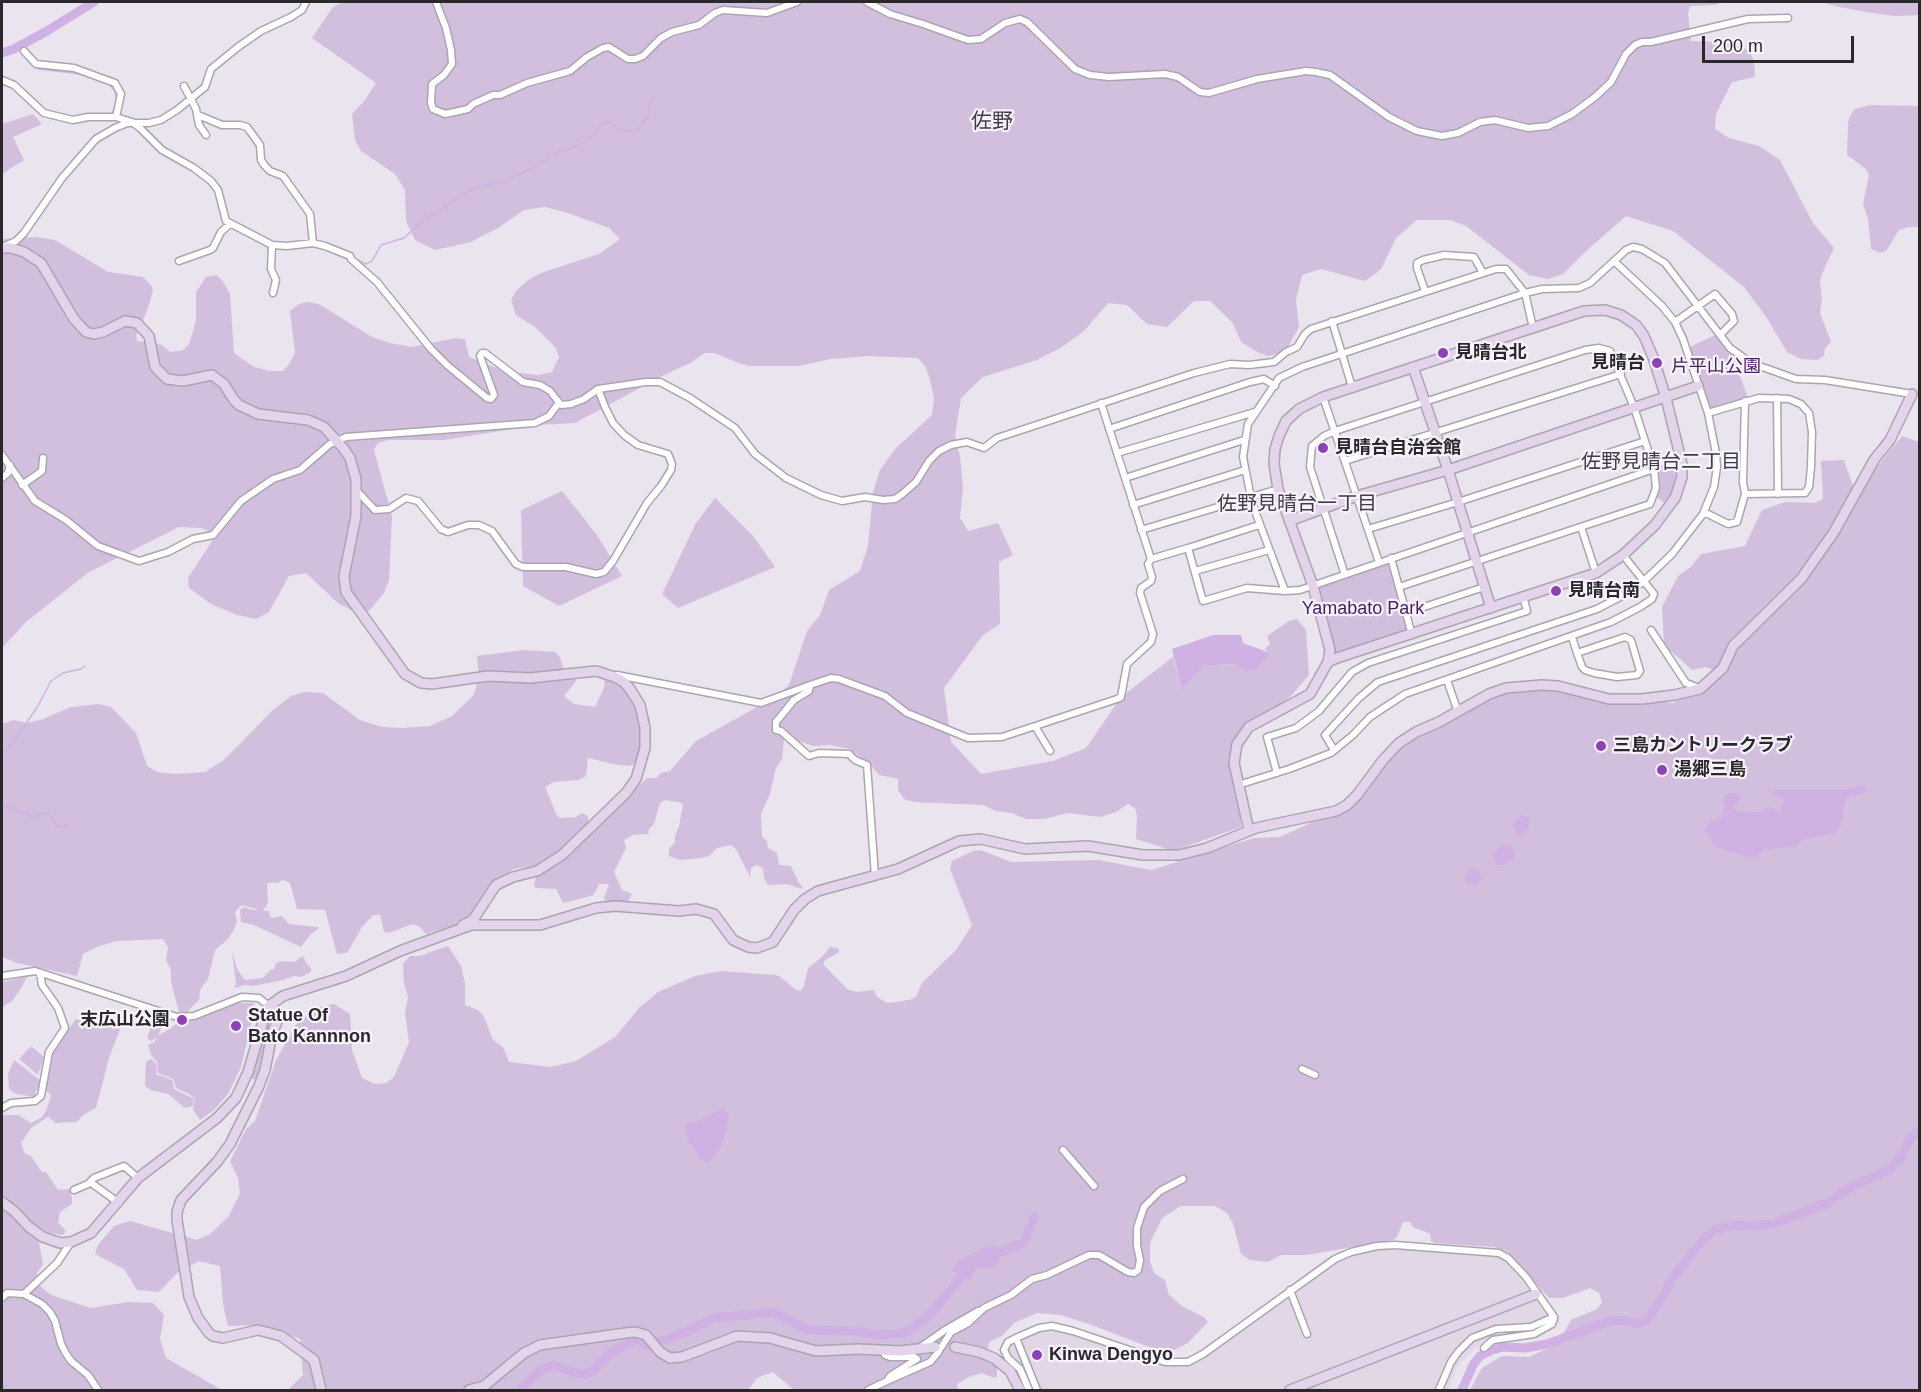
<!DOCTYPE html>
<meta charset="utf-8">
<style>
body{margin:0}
#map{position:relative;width:1921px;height:1392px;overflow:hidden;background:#eae4ee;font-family:Helvetica,sans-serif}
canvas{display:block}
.frame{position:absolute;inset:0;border:3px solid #2b282c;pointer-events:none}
.scale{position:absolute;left:1702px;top:36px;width:152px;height:27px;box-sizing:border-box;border:3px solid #2b282c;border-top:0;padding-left:8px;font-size:18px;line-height:21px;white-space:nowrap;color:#2b282c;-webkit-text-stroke:4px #f7f2fb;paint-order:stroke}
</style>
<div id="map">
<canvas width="1921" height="1392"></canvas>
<div class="frame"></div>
<div class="scale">200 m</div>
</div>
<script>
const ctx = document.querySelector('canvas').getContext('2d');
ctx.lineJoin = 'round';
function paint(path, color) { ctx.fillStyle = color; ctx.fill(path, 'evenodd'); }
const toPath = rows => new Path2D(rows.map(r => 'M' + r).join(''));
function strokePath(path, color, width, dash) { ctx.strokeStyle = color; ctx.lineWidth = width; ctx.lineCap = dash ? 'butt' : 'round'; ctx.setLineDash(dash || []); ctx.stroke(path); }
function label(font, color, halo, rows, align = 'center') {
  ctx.font = font + ' Helvetica,"Noto Sans JP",sans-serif'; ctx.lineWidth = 4.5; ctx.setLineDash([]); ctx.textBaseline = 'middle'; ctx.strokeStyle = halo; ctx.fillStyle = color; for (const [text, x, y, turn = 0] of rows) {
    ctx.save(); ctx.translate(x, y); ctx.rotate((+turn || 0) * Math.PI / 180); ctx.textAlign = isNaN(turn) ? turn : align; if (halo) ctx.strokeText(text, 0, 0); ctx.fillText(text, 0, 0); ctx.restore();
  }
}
paint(toPath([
 [1389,1242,1499,1250,1507,1253,1535,1283,1558,1314,1560,1322,1552,1328,1535,1335,1491,1339,1477,1347,1456,1368,1449,1390,1025,1390,1015,1368,1001,1357,999,1349,1003,1340,1046,1322,1053,1322,1104,1338,1159,1357,1173,1360,1194,1355,1219,1339,1324,1260,1339,1251]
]), '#e1d7e7');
paint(toPath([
 [343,2,1724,2,1714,5,1690,6,1688,13,1691,41,1719,42,1743,47,1751,54,1754,61,1755,77,1732,82,1716,114,1715,129,1729,138,1759,146,1780,160,1813,223,1834,248,1821,276,1820,283,1822,298,1820,313,1831,342,1825,348,1824,356,1817,360,1801,359,1787,352,1767,318,1744,287,1673,231,1626,216,1585,252,1563,274,1548,279,1529,275,1466,226,1450,220,1417,220,1396,238,1381,269,1365,281,1321,269,1302,275,1296,300,1299,327,1285,352,1268,356,1259,353,1241,342,1232,322,1210,301,1194,301,1167,327,1147,324,1127,305,1108,303,1084,331,1062,347,1037,360,983,377,961,398,955,436,960,456,963,488,960,518,968,531,998,523,1013,555,999,562,1000,624,983,635,944,688,951,742,981,774,1053,761,1086,748,1121,697,1173,657,1182,689,1204,666,1235,664,1269,653,1265,649,1270,644,1267,636,1289,621,1297,619,1306,630,1309,675,1290,697,1249,727,1234,763,1241,827,1173,851,1136,839,1137,816,1135,808,1128,804,1116,812,1100,817,1068,813,1044,819,1026,819,1011,813,996,811,983,805,913,802,904,799,898,790,898,779,879,775,869,763,849,749,830,745,814,746,792,739,784,740,782,759,776,768,770,794,761,814,762,837,767,841,768,848,777,853,779,865,791,866,799,883,803,887,801,889,787,884,768,885,764,878,763,868,756,865,751,868,750,877,736,849,731,845,717,848,709,856,702,858,680,860,669,856,669,849,675,842,675,836,679,826,683,806,682,803,665,800,660,803,654,824,649,829,648,834,633,835,624,840,626,848,614,872,622,890,632,894,629,900,623,903,606,903,604,898,609,884,599,884,594,895,563,903,556,889,536,888,534,886,536,876,562,862,585,836,647,778,656,778,661,773,670,771,696,741,777,696,789,685,807,631,820,615,829,590,860,571,868,546,873,492,880,470,895,449,932,415,934,399,931,384,926,367,918,358,869,356,830,359,799,366,750,366,738,363,715,353,705,353,692,362,662,376,575,423,538,425,444,440,388,440,378,443,374,450,392,516,389,580,384,593,370,610,361,615,339,604,306,573,289,576,269,612,256,619,237,615,211,604,189,588,188,578,214,538,210,532,201,528,179,527,89,572,26,622,2,648,2,239,36,237,55,240,108,272,143,277,151,285,153,291,148,308,136,336,137,341,162,345,170,352,183,350,189,344,196,321,196,292,206,277,216,275,222,280,230,294,234,353,254,367,270,371,283,371,289,364,295,353,290,311,299,304,307,302,319,304,372,337,390,343,411,347,456,338,465,339,469,357,504,371,537,375,552,372,559,357,556,348,535,327,516,315,511,300,515,292,528,280,541,273,599,254,620,239,609,228,568,213,545,207,524,210,498,228,471,242,435,250,415,240,406,221,405,190,395,174,361,151,355,140,352,114,365,100,376,83,312,38,333,7],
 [1822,2,1919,2,1919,15,1895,16,1872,13,1839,7],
 [1870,105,1919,106,1919,227,1909,227,1899,230,1887,250,1880,253,1871,249,1868,219,1863,204,1869,175,1866,169,1847,155,1848,123,1850,116,1855,109],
 [33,114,42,124,13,137,24,160,2,174,2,124],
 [1717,334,1744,365,1739,374,1749,400,1708,413,1686,349],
 [1902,436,1919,442,1919,1390,1470,1390,1482,1368,1502,1356,1529,1357,1557,1344,1571,1320,1597,1309,1602,1302,1599,1293,1590,1288,1563,1298,1549,1298,1507,1251,1494,1247,1435,1243,1431,1241,1430,1234,1413,1227,1410,1222,1403,1222,1397,1237,1393,1240,1307,1255,1281,1255,1268,1262,1250,1260,1241,1254,1233,1223,1227,1213,1215,1206,1181,1206,1162,1218,1150,1243,1150,1261,1154,1273,1165,1280,1169,1295,1182,1306,1205,1318,1208,1322,1188,1343,1172,1351,1162,1352,1089,1324,1060,1315,1037,1313,1014,1323,1002,1336,989,1342,988,1348,984,1350,977,1348,975,1355,994,1365,997,1369,997,1376,995,1378,981,1373,969,1377,957,1384,959,1390,794,1390,773,1372,757,1378,748,1390,288,1390,303,1375,300,1339,260,1325,228,1326,223,1304,220,1266,199,1261,177,1273,159,1292,137,1290,124,1269,95,1254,98,1245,114,1226,130,1221,197,1240,210,1234,229,1216,240,1193,238,1178,230,1161,246,1129,255,1121,276,1060,297,1023,319,1007,334,1004,350,1014,352,1050,362,1078,375,1084,386,1083,394,1077,409,1042,405,1013,408,997,404,983,403,964,410,956,419,956,448,946,461,966,465,983,465,1005,478,1010,484,1017,493,1040,503,1047,509,1062,551,1067,576,1061,615,1037,640,1007,658,992,695,976,721,971,775,975,779,976,795,989,801,991,804,986,808,968,822,957,830,947,838,948,839,952,824,961,824,965,847,989,857,992,874,990,877,997,887,1003,909,1000,916,997,922,983,956,950,972,925,950,869,952,861,973,851,981,850,1011,862,1099,860,1151,870,1254,838,1280,837,1339,810,1412,734,1497,691,1542,685,1674,703,1678,694,1714,678,1722,677,1720,673,1706,667,1692,670,1664,645,1662,607,1678,576,1691,567,1701,554,1745,546,1762,510,1785,502,1814,503,1823,499,1821,461,1844,460,1858,500,1877,467],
 [1681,456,1682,464,1669,506,1654,495,1654,468],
 [562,491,597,535,622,576,559,606,523,586,521,510],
 [715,498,754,537,775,567,678,608,662,594,696,523],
 [1391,558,1412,635,1328,662,1313,586],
 [524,650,555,652,560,657,566,677,575,677,576,681,564,696,574,704,595,707,604,688,605,676,622,685,638,708,642,724,643,748,635,764,628,766,613,764,588,758,586,776,579,780,553,782,545,787,557,816,560,818,576,817,582,813,588,816,588,824,567,845,536,866,514,869,495,880,486,889,474,911,458,924,426,934,420,927,413,924,389,933,384,932,380,915,373,915,362,927,347,953,337,954,325,910,297,909,290,883,283,880,277,883,272,882,267,884,268,903,263,911,269,911,270,917,272,918,282,916,289,924,318,927,318,929,311,934,301,947,254,925,241,922,240,910,244,907,252,910,259,910,242,905,235,912,237,922,233,931,227,940,215,950,208,979,200,990,199,1000,186,1013,179,1013,171,981,171,970,166,960,168,947,163,939,116,941,97,947,83,954,77,976,17,963,2,957,2,724,14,720,27,723,43,719,71,707,98,704,111,707,136,733,147,766,157,772,175,774,205,772,224,760,273,710,291,696,304,692,323,693,360,720,382,727,403,728,430,726,452,716,474,695,479,676,477,656],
 [232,951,237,969,245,980,263,978,270,970,274,969,276,963,281,961,294,962,303,956,306,963,311,968,311,972,301,977,294,976,283,980,253,986,244,985,236,988,234,987,236,984],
 [27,977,22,987,12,1001,2,1007,2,982],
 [239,1003,253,1003,255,1008,241,1067,228,1094,214,1110,200,1120,193,1110,195,1099,189,1094,176,1088,173,1079,158,1073,157,1062,151,1055,148,1045,154,1042,158,1037,151,1041,147,1038,150,1030,148,1020,152,1014,157,1014,165,1019,158,1036,184,1019,223,1006],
 [271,1015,275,1017,264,1062,257,1080,251,1078,266,1022],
 [76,1019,120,1029,109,1058,96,1108,85,1114,76,1122,56,1123,48,1117,31,1128,21,1143,25,1154,31,1156,42,1172,46,1172,58,1190,70,1189,72,1199,72,1204,60,1212,58,1222,66,1231,63,1235,44,1232,37,1233,43,1264,37,1273,40,1286,51,1295,91,1308,129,1302,153,1303,164,1315,160,1339,166,1358,222,1390,2,1390,2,1115,18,1115,31,1123,42,1117,46,1111,51,1096,47,1091,47,1065,52,1051],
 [31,1046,44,1057,38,1075,19,1059],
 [151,1059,155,1062,157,1069,156,1074,172,1080,174,1089,194,1099,193,1106,185,1108,168,1094,151,1090,145,1086,146,1062],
 [14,1060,41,1081,35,1093,36,1094,33,1097,14,1093,9,1089,8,1074]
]), '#d2bfde');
paint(toPath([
 [1213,635,1241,635,1243,643,1270,653,1256,669,1246,670,1234,664,1204,666,1182,690,1172,649],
 [1863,785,1866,788,1864,794,1851,796,1845,800,1842,823,1836,832,1802,840,1795,846,1765,850,1754,858,1724,850,1715,845,1705,830,1708,823,1721,817,1725,808,1723,798,1727,793,1737,793,1743,797,1732,808,1737,811,1759,812,1770,807,1780,812,1784,803,1783,798,1774,796,1772,793,1775,790,1846,790],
 [1521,815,1529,818,1528,830,1524,834,1517,835,1513,827,1515,821],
 [1504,844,1510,845,1515,850,1515,858,1502,865,1495,865,1494,856,1497,848],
 '1465 877a8 8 0 1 1 16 0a8 8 0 1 1-16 0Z',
 [722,1109,729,1114,724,1139,716,1156,708,1163,701,1159,688,1141,685,1127,689,1123,697,1122],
 [995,1246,998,1248,999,1262,993,1267,976,1269,972,1274,970,1281,951,1270,959,1261,982,1249]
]), '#d0b1e4');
strokePath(toPath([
 [18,47,19,48],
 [29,60,39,69,81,74],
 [108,83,115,91,117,100,113,112],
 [144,126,152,136],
 [198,167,207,173],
 [218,200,224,222],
 [230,226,270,248],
 [275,249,313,247,324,249],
 [354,258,366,264,372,261,381,245,404,238,424,220,472,189,501,182,535,167,556,153,581,144,596,133,602,123,609,123,621,131,637,131,648,115,650,102,655,99],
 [2,753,14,741,38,706,51,681,63,673,81,669,85,666],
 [2,803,7,807,22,812,32,817,45,813,50,815,56,825,60,827,68,825]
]), '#d0b1e4', 1.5);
strokePath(toPath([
 [2,53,14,49,47,31,94,2],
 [989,1256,1023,1243,1035,1216],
 [520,1390,540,1370,552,1365,579,1374,587,1374,594,1370,609,1354,634,1340,638,1339,647,1346,689,1331,714,1318,773,1312,808,1330,855,1331,878,1335,903,1333,919,1324,933,1311,969,1268],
 [1462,1390,1473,1365,1480,1356,1492,1350,1503,1347,1525,1348,1547,1344,1612,1320,1627,1321,1636,1324,1647,1320,1664,1295,1671,1280,1706,1236,1715,1230,1734,1225,1746,1226,1773,1224,1827,1203,1849,1188,1890,1169,1900,1159,1911,1137,1920,1131]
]), '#d0b1e4', 9);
const street = toPath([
 [436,2,446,28,451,50,452,64,444,75,432,84,431,103,433,109,445,114,468,109,473,104,493,95,500,95,527,83,570,71,587,57,603,48,609,47,628,59,635,59,643,56,661,38,672,32,699,25,715,13,723,10,767,13,797,2],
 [867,2,890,14,923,24,968,40,981,39,1005,23,1020,19,1027,22,1075,69,1090,75,1109,77,1165,74,1178,77,1200,92,1209,93,1257,79,1306,71,1316,72,1330,75,1389,117,1417,131,1442,136,1458,133,1480,122,1495,120,1528,128,1548,126,1572,114,1595,97,1611,82,1626,54,1635,45,1642,42,1651,42,1748,19,1788,18],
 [24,51,36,64,74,68,115,83,121,94,116,117],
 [2,80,14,85,44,113,73,120,88,117,116,117,132,122,140,128,162,150,194,168,211,181,218,190,226,221,272,245,287,246,313,243,325,246,350,256,351,259,377,282,431,349,447,365,487,398,491,399,494,395,480,356,482,353,485,353,523,382,540,385,550,391,561,405,571,404,584,399,598,389,646,382,660,382,690,398,735,428,755,454,786,478,821,495,842,501,865,497,883,500,895,499,901,495,916,482,929,461,939,451,951,445,967,442,984,448,997,438,1194,373,1230,364,1249,365,1274,362,1286,352,1297,347,1305,334,1311,329,1496,269,1506,269,1525,293,1533,328],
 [184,86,196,109,199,125,206,135],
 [198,115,222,125,240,125,247,127,260,145,261,160,265,166,270,171,283,176,310,214,313,243],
 [272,245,271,269,276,280,273,293],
 [5,246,16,241,24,233,62,178,96,139,115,128,127,123,149,123,161,120,177,110,205,87,211,69,238,47,261,31,291,17,302,10,306,2],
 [179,261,210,250,213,248,221,232,230,224],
 [1425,291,1417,268,1417,263,1423,260,1444,255,1474,257,1483,273],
 [1332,321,1352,387],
 [1675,322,1715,294,1732,314,1734,321,1720,335],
 [1323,397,1379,562],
 [1777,398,1778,494],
 [1745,401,1743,482,1745,494],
 [1109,429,1250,382,1264,379,1275,386],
 [1117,453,1255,412],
 [2,455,35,501,66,520,98,546,139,561,168,552,193,539,213,535,241,501,273,479,300,470,330,444,346,437,535,423,549,416,558,404],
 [1345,461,1621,374],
 [2,478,8,473,10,465],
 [1125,478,1244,440],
 [22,485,42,471,43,458],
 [357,491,375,510,389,509,406,498,418,501,441,529,448,532,468,525,479,525,492,531,516,564,523,567,566,567,596,574,604,572,613,561,647,503,661,486,671,470,672,464,668,454,638,445,624,435,613,423,605,407,598,389],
 [1133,505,1245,470],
 [1704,512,1728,524,1737,522,1745,494,1805,493,1809,487,1811,467,1812,432,1809,413,1801,404,1789,399,1759,398,1708,413],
 [1581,527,1596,573],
 [1368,529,1458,502,1645,441],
 [1141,530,1278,489],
 [1188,548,1259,525],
 [1391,558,1412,635],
 [1151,559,1188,548,1203,601,1247,588,1285,591,1300,590,1654,469],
 [1195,571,1269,550],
 [1345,575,1310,467,1312,446,1324,436,1335,431,1585,350,1599,348,1610,351,1634,407,1654,469,1656,488,1650,504,1399,587],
 [1285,591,1252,503,1243,457,1248,424,1279,378,1302,367,1525,293,1542,289,1579,288,1590,283,1626,250,1633,247,1642,249,1665,263,1730,348,1751,363,1796,379,1825,380,1912,394],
 [1406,613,1484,587],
 [1651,630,1686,683,1699,688],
 [1572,637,1577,653],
 [1625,637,1631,640,1640,671,1637,675,1617,677,1594,673,1585,670,1582,667,1577,653,1625,637],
 [617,675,761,703,810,685,831,678,839,679,885,696,907,713,968,738,1002,737,1117,699,1121,697,1127,664,1151,642,1153,634,1140,593,1141,588,1151,581,1152,577,1148,564,1151,559,1101,403],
 [1447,680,1458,712],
 [810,685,809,691,794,700,776,722,776,730,781,731,809,756,819,753,849,754,855,760,867,765,875,876],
 [1036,728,1050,751],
 [1334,750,1325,735,1359,698,1378,682,1597,609,1622,596,1643,582,1672,554,1703,514,1714,487,1717,467,1716,453,1708,413,1683,339,1675,322,1662,306,1614,261],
 [1277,773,1267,737,1296,728,1319,711,1352,672,1368,663,1527,611,1523,596],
 [1238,785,1289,769,1331,753,1353,735,1370,717,1405,694,1611,622,1640,607,1652,599,1654,594,1623,555],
 [2,976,35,971,177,1017,194,1016,242,997,259,998,269,1006],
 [1302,1069,1315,1075],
 [2,1108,11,1103,35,1101,41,1096,49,1052,65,1028,58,1008,42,985,40,973],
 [1063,1150,1094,1186],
 [90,1182,119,1203],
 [74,1190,88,1184,94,1178,124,1166,138,1178],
 [1290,1290,1307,1334],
 [24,1294,57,1263,71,1242],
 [2,1298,7,1293,24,1294,42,1304,50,1312,55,1321,61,1344,65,1352,71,1361,88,1375,98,1390],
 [1016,1338,1037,1390],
 [921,1347,945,1330,978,1311],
 [1484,1348,1493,1340,1534,1334,1552,1324,1554,1318],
 [887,1381,930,1362,937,1354,951,1332,968,1323,984,1308,1011,1295,1032,1279,1047,1275,1089,1255,1099,1255,1128,1272,1134,1273,1138,1270,1140,1260,1137,1246,1137,1228,1144,1207,1160,1191,1183,1179],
 [868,1390,887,1381,890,1376,917,1359,914,1357,890,1357,885,1355,884,1351],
 [1029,1390,1020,1369,1008,1358,1004,1350,1008,1342,1016,1338,1039,1328,1052,1326,1073,1331,1165,1362,1188,1362,1203,1354,1335,1259,1351,1252,1377,1246,1395,1245,1499,1253,1508,1258,1526,1277,1554,1317],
 [1439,1390,1451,1362,1458,1352,1472,1338,1496,1329,1531,1327,1554,1317]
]);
const secondary = toPath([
 [2,248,11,248,24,252,41,263,74,319,86,332,94,334,103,332,125,321,137,323,149,336,155,367,167,379,183,381,212,375,224,384,234,400,239,405,258,414,308,420,324,427,344,449,350,458,356,479,356,516,344,576,346,592,405,674,421,683,432,684,488,676,530,678,596,671,615,677,624,682,630,689,640,705,645,728,645,748,636,779,626,793,562,855,537,871,513,877,496,885,473,920,463,925],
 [1413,367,1448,470,1491,608],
 [1289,521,1357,496,1448,470,1698,386],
 [1249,831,1234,763,1237,744,1249,727,1310,694,1328,662,1330,650,1313,586,1278,489,1274,464,1275,449,1279,436,1286,421,1299,409,1323,397,1584,311,1605,310,1621,315,1636,325,1644,336,1653,357,1666,398,1682,464,1682,477,1675,498,1655,525,1623,555,1596,573,1337,658,1328,662],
 [269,1006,278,1013,279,1017,272,1034,265,1070,259,1086,230,1144,217,1162,181,1200,177,1212,177,1220,189,1297,198,1318,209,1333,213,1336,223,1338,258,1330,281,1336,314,1360,321,1390],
 [2,1202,14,1211,29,1227,43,1237,60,1243,71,1242,91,1233,138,1178,217,1118,236,1098,248,1072,264,1018,269,1006,283,996,346,976,400,951,471,925,540,925,596,908,615,906,679,911,696,909,714,914,733,940,748,947,757,948,773,942,794,910,805,899,818,891,898,869,959,841,981,839,1025,849,1088,846,1143,855,1179,855,1207,848,1256,828,1336,811,1347,805,1357,795,1383,760,1399,743,1416,732,1439,722,1489,694,1506,688,1542,685,1558,686,1609,699,1642,699,1674,695,1700,689,1723,668,1733,646,1801,579,1834,532,1874,460,1890,440,1912,394],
 [955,1347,979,1352,994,1358,1010,1371,1020,1390],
 [469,1390,484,1386,524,1353,540,1345,626,1333,635,1332,646,1335,660,1352,670,1358,682,1357,737,1336,770,1338,816,1351,859,1349,900,1351,935,1347],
 [1290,1390,1536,1294]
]);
strokePath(street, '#aaa5ae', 9);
strokePath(secondary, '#aaa5ae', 12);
strokePath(street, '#fff', 6);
strokePath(secondary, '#e3d4ec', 9);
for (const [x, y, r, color] of [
 [1443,353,6,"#8c42b4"],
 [1657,363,6,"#8c42b4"],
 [1323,448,6,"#8c42b4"],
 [1556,591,6,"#8c42b4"],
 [1601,746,6,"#8c42b4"],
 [1662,770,6,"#8c42b4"],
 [182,1020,6,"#8c42b4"],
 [236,1026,6,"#8c42b4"],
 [1037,1355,6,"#8c42b4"]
]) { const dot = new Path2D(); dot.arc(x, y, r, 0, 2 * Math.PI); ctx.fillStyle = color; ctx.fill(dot); strokePath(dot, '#f7f2fb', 2); }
label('bold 18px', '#2b282c', '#f7f2fb', [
 ["見晴台北",1455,353],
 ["見晴台",1645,363,"right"],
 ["見晴台自治会館",1335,448],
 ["見晴台南",1568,591],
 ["三島カントリークラブ",1613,746],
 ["湯郷三島",1674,770],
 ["Statue Of",248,1016],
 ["Bato Kannnon",248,1037],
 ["末広山公園",170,1020,"right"],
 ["Kinwa Dengyo",1049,1355]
], 'left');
label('18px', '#451e5a', '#f7f2fb', [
 ["片平山公園",1716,367],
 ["Yamabato Park",1363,609]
]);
label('20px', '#403c44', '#f7f2fb', [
 ["佐野見晴台二丁目",1661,462],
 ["佐野見晴台一丁目",1297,504]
]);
label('21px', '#403c44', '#f7f2fb', [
 ["佐野",992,122]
]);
</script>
